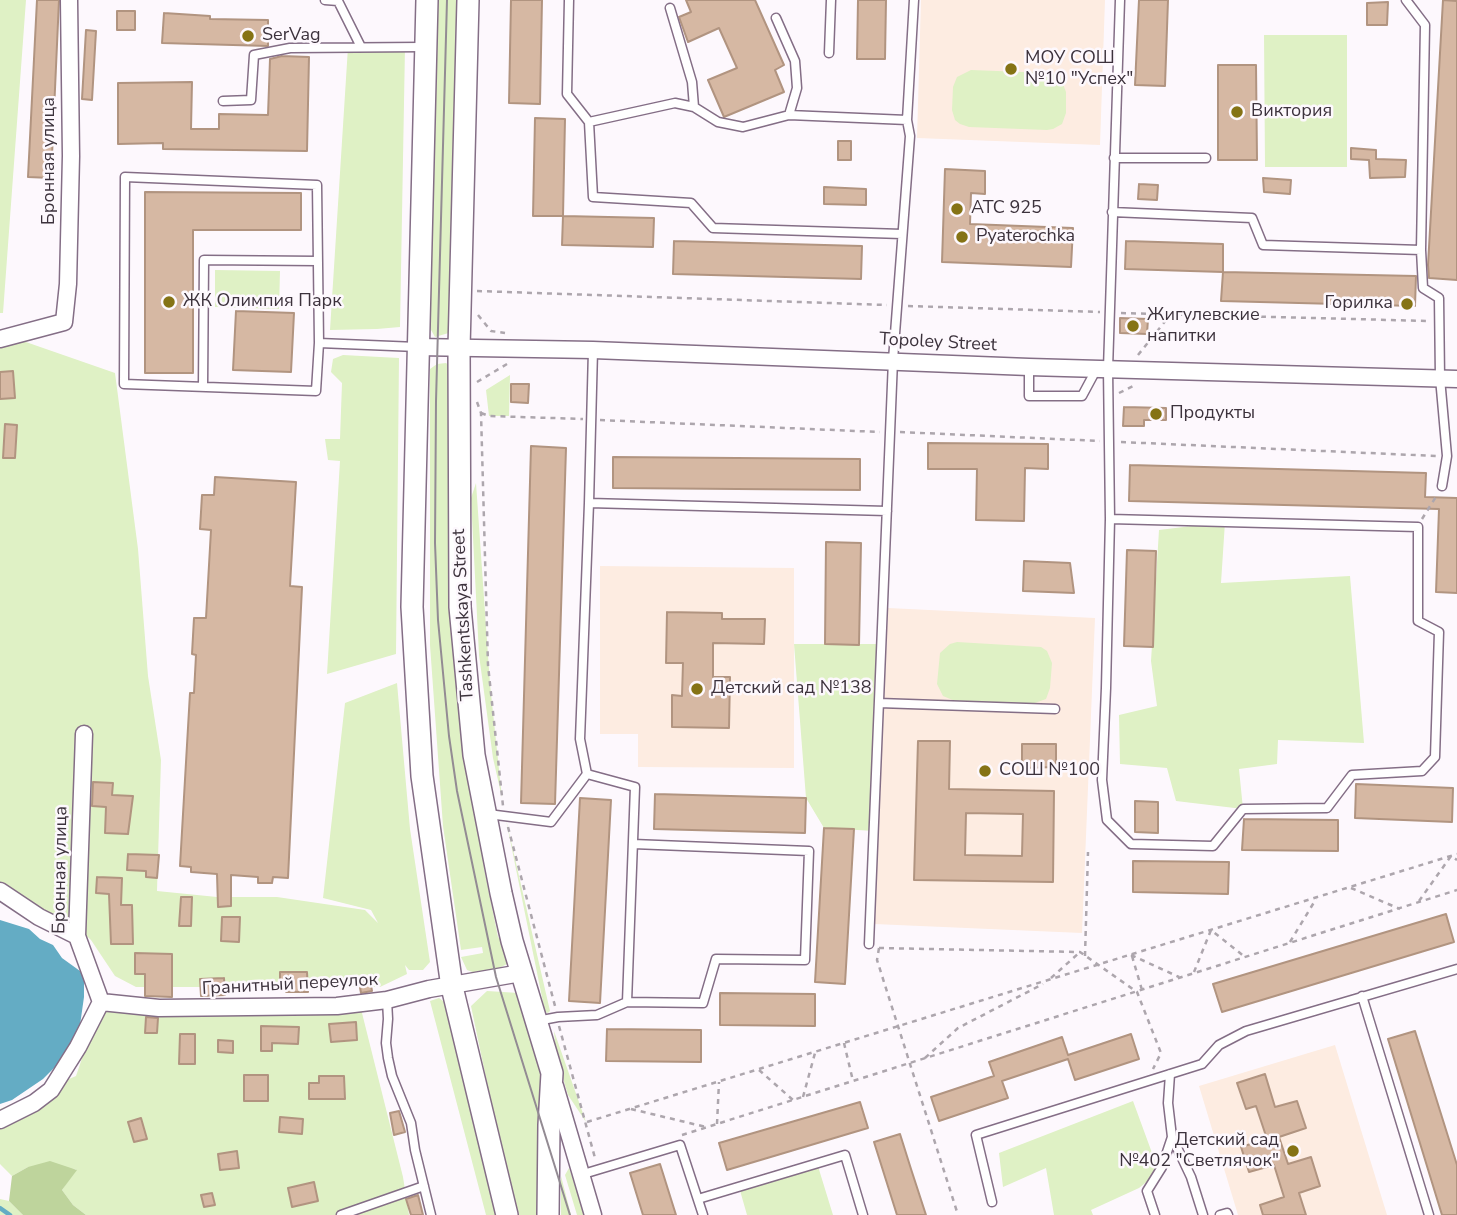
<!DOCTYPE html>
<meta charset="utf-8">
<style>
body{margin:0}
canvas{display:block;background:#fdf8fd}
</style>
<canvas width="1457" height="1215"></canvas>
<script>
const ctx = document.querySelector('canvas').getContext('2d');
ctx.lineJoin = 'round';
function paint(path, color) { ctx.fillStyle = color; ctx.fill(path, 'evenodd'); }
const toPath = rows => new Path2D(rows.map(r => 'M' + r).join(''));
function strokePath(path, color, width, dash) { ctx.strokeStyle = color; ctx.lineWidth = width; ctx.lineCap = dash ? 'butt' : 'round'; ctx.setLineDash(dash || []); ctx.stroke(path); }
function label(font, color, halo, rows, align = 'center') {
  ctx.font = font + ' "Nunito Sans",sans-serif'; ctx.lineWidth = 5; ctx.setLineDash([]); ctx.textBaseline = 'middle'; ctx.strokeStyle = halo; ctx.fillStyle = color; for (const [text, x, y, turn = 0] of rows) {
    ctx.save(); ctx.translate(x, y); ctx.rotate((+turn || 0) * Math.PI / 180); ctx.textAlign = isNaN(turn) ? turn : align; if (halo) ctx.strokeText(text, 0, 0); ctx.fillText(text, 0, 0); ctx.restore();
  }
}
paint(toPath([
 [921,0,1105,0,1100,145,917,138],
 [600,566,794,568,794,768,638,767,638,734,600,734],
 [888,608,1095,618,1082,933,874,924],
 [1335,1045,1387,1215,1238,1215,1199,1086]
]), '#fdece1');
paint(toPath([
 [0,0,26,0,3,313,0,313],
 [438,0,464,0,452,332,435,337,430,328],
 [1264,35,1347,35,1347,167,1265,167],
 [348,47,405,47,400,327,377,329,330,330],
 [415,54,422,64,413,329,407,333],
 [971,70,1049,73,1060,76,1066,92,1066,113,1062,124,1053,129,1047,130,969,127,960,124,955,120,952,110,953,87,957,77],
 [215,270,280,271,279,309,215,307],
 [0,333,115,373,138,549,148,676,161,760,157,891,217,897,277,897,365,910,378,923,371,910,323,898,345,703,397,683,410,829,430,962,423,970,409,970,405,965,407,974,380,987,136,987,115,976,91,940,75,925,50,915,0,902],
 [343,355,399,358,396,654,327,674,340,461,328,460,325,439,340,439,342,383,331,372,333,359],
 [446,363,458,373,455,550,489,860,484,868,498,937,510,948,509,963,495,970,478,974,467,970,461,957,483,953,482,947,461,950,443,826,430,645,430,369,437,364],
 [510,375,509,416,489,416,486,390],
 [476,483,490,684,502,798,493,758,479,655,471,498],
 [1225,522,1221,583,1350,576,1364,743,1278,740,1277,764,1239,769,1243,809,1176,801,1167,768,1120,764,1119,715,1157,706,1151,661,1159,530],
 [957,642,1041,647,1047,651,1052,663,1050,688,1046,699,1032,704,955,701,943,696,937,684,940,653,950,644],
 [794,644,882,644,874,831,824,828,806,798],
 [505,815,550,1011,548,1013,545,1012],
 [487,991,519,993,543,1079,540,1215,519,1215,500,1145,471,1006],
 [439,998,451,1007,500,1215,486,1215,430,1001],
 [109,1008,361,1009,403,1177,409,1215,86,1215,73,1205,62,1190,76,1169,28,1167,12,1176,0,1164,0,1109,76,1076,93,1026],
 [554,1031,586,1122,568,1095,556,1055],
 [1133,1101,1159,1172,1139,1188,1091,1210,1093,1215,1054,1215,1046,1168,1003,1187,999,1153],
 [817,1163,833,1215,747,1215,739,1187],
 [569,1168,585,1215,577,1215,565,1175],
 [561,1176,571,1215,561,1215],
 [0,1199,9,1201,23,1215,0,1215]
]), '#dff1c5');
paint(toPath([
 [50,1161,77,1170,62,1190,73,1205,86,1215,23,1215,9,1201,12,1176,28,1167]
]), '#bed49c');
paint(toPath([
 [0,920,29,929,40,939,53,945,62,958,80,971,84,978,84,997,79,1032,61,1061,43,1079,12,1100,0,1104]
]), '#64acc4');
strokePath(toPath([
 [0,1208,10,1215]
]), '#64acc4', 4.5);
const building = toPath([
 [37,0,59,0,51,178,28,177,37,0],
 [511,0,542,0,540,104,509,103,511,0],
 [686,0,755,0,784,65,775,70,784,92,724,117,708,80,737,68,719,28,688,42,679,17,691,12,686,0],
 [858,0,886,0,885,59,857,59,858,0],
 [1139,0,1168,0,1165,86,1135,85,1139,0],
 [1443,0,1457,1,1457,280,1429,278,1428,265,1443,0],
 [1388,2,1387,25,1367,25,1367,3,1388,2],
 [117,11,135,11,135,30,117,30,117,11],
 [164,13,210,16,210,19,268,20,268,46,162,43,164,13],
 [86,30,96,31,92,100,82,99,86,30],
 [282,56,309,57,307,151,163,149,163,143,118,144,118,83,192,82,191,129,219,129,219,114,268,115,270,59,282,56],
 [1218,65,1256,65,1257,160,1218,160,1218,65],
 [535,118,565,119,563,216,654,218,653,247,562,245,563,216,533,216,535,118],
 [838,141,851,141,851,160,838,160,838,141],
 [1351,148,1376,150,1376,159,1406,160,1405,177,1370,178,1369,160,1351,159,1351,148],
 [945,169,985,171,985,194,971,193,970,224,1073,228,1071,267,942,262,945,169],
 [1263,178,1291,180,1290,194,1264,192,1263,178],
 [1139,184,1158,185,1157,200,1138,199,1139,184],
 [824,187,866,189,866,205,824,204,824,187],
 [145,192,301,193,301,230,193,230,193,373,145,373,145,192],
 [674,241,862,246,861,279,673,274,674,241],
 [1126,241,1223,244,1223,272,1125,269,1126,241],
 [1223,272,1416,276,1415,306,1221,301,1223,272],
 [236,311,294,313,291,372,233,370,236,311],
 [1120,318,1148,319,1147,334,1120,333,1120,318],
 [13,371,15,398,0,399,0,372,13,371],
 [511,384,529,384,528,403,511,402,511,384],
 [1124,407,1166,408,1166,420,1144,420,1144,426,1123,426,1124,407],
 [5,424,17,425,15,458,3,458,5,424],
 [928,443,1048,444,1048,469,1025,468,1024,521,976,520,977,469,928,469,928,443],
 [531,446,566,448,555,804,521,803,531,446],
 [613,457,860,459,860,490,613,488,613,457],
 [1130,465,1426,473,1425,497,1457,498,1457,593,1436,592,1439,509,1129,501,1130,465],
 [215,477,296,482,290,586,302,587,288,878,273,877,272,883,258,883,258,877,231,875,231,906,218,907,217,874,191,872,191,867,180,866,190,693,194,693,196,655,192,654,194,618,206,618,211,530,200,529,202,495,214,495,215,477],
 [826,542,861,543,859,645,825,644,826,542],
 [1127,550,1156,551,1153,647,1124,646,1127,550],
 [1024,561,1070,563,1074,593,1023,591,1024,561],
 [667,612,722,613,722,619,765,619,764,644,713,643,713,677,730,677,729,728,672,727,672,695,682,696,683,663,666,663,667,612],
 [918,741,950,741,949,789,1054,791,1053,882,914,880,918,741],
 [966,813,1023,814,1022,856,965,855,966,813],
 [1022,744,1056,744,1056,767,1022,768,1022,744],
 [93,782,113,783,112,795,133,796,128,834,105,833,106,807,92,806,93,782],
 [1356,784,1453,788,1452,822,1355,818,1356,784],
 [655,794,806,798,805,833,654,829,655,794],
 [580,798,611,800,600,1003,569,1001,580,798],
 [1135,801,1158,802,1158,833,1135,832,1135,801],
 [1244,819,1338,820,1338,851,1242,850,1244,819],
 [824,828,854,829,845,984,815,982,824,828],
 [128,854,159,855,157,878,146,877,146,871,127,870,128,854],
 [1133,861,1229,862,1228,894,1133,892,1133,861],
 [97,877,122,878,121,905,132,905,133,944,111,944,109,894,96,893,97,877],
 [181,897,192,897,191,926,179,926,181,897],
 [1446,914,1454,942,1222,1012,1213,984,1446,914],
 [222,917,240,917,239,942,221,941,222,917],
 [135,953,172,954,172,997,145,996,145,974,135,974,135,953],
 [280,972,307,972,308,992,286,992,286,984,280,984,280,972],
 [224,978,225,995,201,996,200,979,224,978],
 [370,980,372,991,361,993,359,982,370,980],
 [720,993,815,994,815,1026,720,1025,720,993],
 [146,1017,158,1018,157,1033,145,1033,146,1017],
 [356,1022,357,1040,331,1042,329,1024,356,1022],
 [261,1026,299,1027,298,1044,272,1043,272,1051,261,1051,261,1026],
 [607,1029,701,1030,701,1062,606,1061,607,1029],
 [1415,1031,1457,1165,1457,1215,1442,1215,1388,1039,1415,1031],
 [180,1034,195,1034,195,1064,179,1064,180,1034],
 [1131,1034,1139,1059,1075,1080,1068,1059,1002,1081,1008,1098,939,1121,931,1097,994,1076,989,1062,1062,1037,1068,1055,1131,1034],
 [218,1040,233,1041,233,1053,218,1052,218,1040],
 [1265,1074,1275,1107,1297,1101,1306,1128,1279,1137,1288,1164,1311,1157,1320,1186,1299,1193,1306,1215,1263,1215,1260,1205,1284,1197,1274,1165,1249,1172,1241,1147,1267,1139,1256,1106,1246,1109,1237,1083,1265,1074],
 [244,1075,268,1075,268,1101,244,1101,244,1075],
 [319,1076,344,1076,345,1099,309,1099,309,1083,319,1083,319,1076],
 [860,1102,868,1128,727,1170,719,1143,860,1102],
 [399,1111,405,1132,394,1135,390,1113,399,1111],
 [280,1117,303,1119,302,1134,279,1132,280,1117],
 [141,1118,147,1139,134,1142,128,1122,141,1118],
 [900,1134,911,1169,926,1215,897,1215,874,1142,900,1134],
 [237,1151,239,1168,220,1170,218,1154,237,1151],
 [660,1164,676,1215,643,1215,630,1173,660,1164],
 [314,1182,318,1201,292,1207,288,1188,314,1182],
 [212,1193,215,1205,204,1207,201,1195,212,1193],
 [418,1195,423,1215,411,1215,406,1199,418,1195]
]);
paint(building, '#d6b8a3');
strokePath(building, '#b19480', 2);
const service = toPath([
 [325,0,338,1,361,47],
 [569,0,567,94,589,122,593,197,691,203,713,228,902,234],
 [670,8,692,82,694,107],
 [776,18,795,61,797,88,789,115],
 [829,53,831,0],
 [223,101,251,100,254,55,290,48,423,47],
 [589,122,675,103,694,107,718,122,743,127,789,115,907,120],
 [1114,158,1206,158],
 [125,177,317,185,319,343,316,391,124,384,125,177],
 [1112,212,1252,218,1263,245,1421,250,1425,25,1406,0],
 [1421,250,1423,288,1439,298,1440,378,1447,456,1442,486],
 [319,343,417,347],
 [593,350,589,503,580,739,587,774,635,787,627,1002],
 [1029,367,1029,396,1082,396,1096,370],
 [203,387,204,260,318,261],
 [589,503,887,511],
 [1110,519,1418,527,1418,621,1439,632,1435,757,1422,771,1352,775,1327,808,1243,809,1213,846,1131,844,1107,820,1102,780,1106,688,1110,519,1108,369,1120,0],
 [879,703,1055,709],
 [488,814,551,822,587,774],
 [869,944,893,360,910,136,907,120,914,0],
 [1362,996,1429,1215],
 [387,1000,388,1019,386,1043,388,1058,392,1076,411,1123,415,1150,431,1215],
 [537,1021,558,1017,597,1015,627,1002,703,1003,716,959,805,960,809,851,633,844],
 [1172,1137,1191,1177,1203,1215],
 [580,1175,680,1145,703,1215],
 [698,1199,845,1155,863,1215],
 [992,1202,976,1135,1202,1064,1219,1045,1246,1031,1457,969],
 [341,1215,424,1186],
 [1155,1215,1147,1191,1162,1167,1172,1137,1168,1103,1170,1074],
 [1220,1215,1227,1213,1228,1215]
]);
const minor = toPath([
 [0,339,64,322,68,284,71,156,69,0],
 [417,347,593,350,1029,367,1457,379],
 [84,734,77,936,101,1002],
 [0,891,39,917,77,936],
 [101,1002,159,1008,337,1006,387,1000,429,989,521,973],
 [555,1086,593,1215],
 [0,1120,34,1103,51,1090,78,1047,101,1002]
]);
const secondary = toPath([
 [427,0,412,607,422,776,452,987,507,1215],
 [468,0,459,348,460,607,474,755,501,893,512,941,552,1073,549,1125,548,1215]
]);
strokePath(service, '#846e86', 11);
strokePath(minor, '#846e86', 19);
strokePath(secondary, '#846e86', 24);
strokePath(toPath([
 [477,291,887,305],
 [908,306,1100,312],
 [1121,313,1429,321],
 [478,315,491,331,505,333],
 [1138,355,1171,314],
 [477,382,507,364],
 [1119,393,1135,385],
 [477,402,481,413,488,665,503,806],
 [481,413,489,416,583,419],
 [600,420,880,432],
 [900,432,1100,441],
 [1121,442,1436,456],
 [1422,519,1437,495],
 [508,827,555,1006],
 [1351,888,1400,909],
 [1419,901,1451,856,1457,860],
 [1290,942,1316,899],
 [879,948,1080,952,1137,992,1161,1053,1153,1069],
 [879,948,877,960,958,1215],
 [1131,955,1179,977],
 [1085,956,1088,852],
 [1132,956,1142,990],
 [1194,972,1211,930,1245,957],
 [1051,978,1080,952],
 [559,1026,595,1158],
 [844,1043,853,1081],
 [925,1058,958,1028,1043,984],
 [759,1070,793,1100],
 [803,1097,815,1053],
 [631,1109,706,1127],
 [587,1122,1457,854],
 [717,1124,719,1082],
 [682,1135,1457,890]
]), '#ada6ad', 2.5, [5, 5]);
strokePath(service, '#fff', 8);
strokePath(minor, '#fff', 16);
strokePath(secondary, '#fff', 21);
strokePath(toPath([
 [447,0,436,401,435,543,438,620,449,736,457,791,496,977,570,1215]
]), '#938b93', 2);
for (const [x, y, r, color] of [
 [248,36,7,"#857315"],
 [1011,69,7,"#857315"],
 [1237,112,7,"#857315"],
 [957,209,7,"#857315"],
 [962,237,7,"#857315"],
 [169,302,7,"#857315"],
 [1407,304,7,"#857315"],
 [1133,326,7,"#857315"],
 [1156,414,7,"#857315"],
 [697,689,7,"#857315"],
 [985,771,7,"#857315"],
 [1293,1151,7,"#857315"]
]) { const dot = new Path2D(); dot.arc(x, y, r, 0, 2 * Math.PI); ctx.fillStyle = color; ctx.fill(dot); strokePath(dot, '#fdf8fd', 2.5); }
label('18px', '#3c323c', '#fdf8fd', [
 ["SerVag",262,36],
 ["МОУ СОШ",1025,59],
 ["№10 \"Успех\"",1025,80],
 ["Виктория",1251,112],
 ["АТС 925",971,209],
 ["Pyaterochka",976,237],
 ["ЖК Олимпия Парк",183,302],
 ["Горилка",1393,304,"right"],
 ["Жигулевские",1147,316],
 ["напитки",1147,337],
 ["Продукты",1170,414],
 ["Детский сад №138",711,689],
 ["СОШ №100",999,771],
 ["Детский сад",1279,1141,"right"],
 ["№402 \"Светлячок\"",1279,1162,"right"]
], 'left');
label('18px', '#3c323c', '#fdf8fd', [
 ["Бронная улица",50,161,-90],
 ["Topoley Street",938,343,3],
 ["Tashkentskaya Street",464,615,-93],
 ["Бронная улица",61,870,-89],
 ["Гранитный переулок",290,985,-3]
]);
</script>
